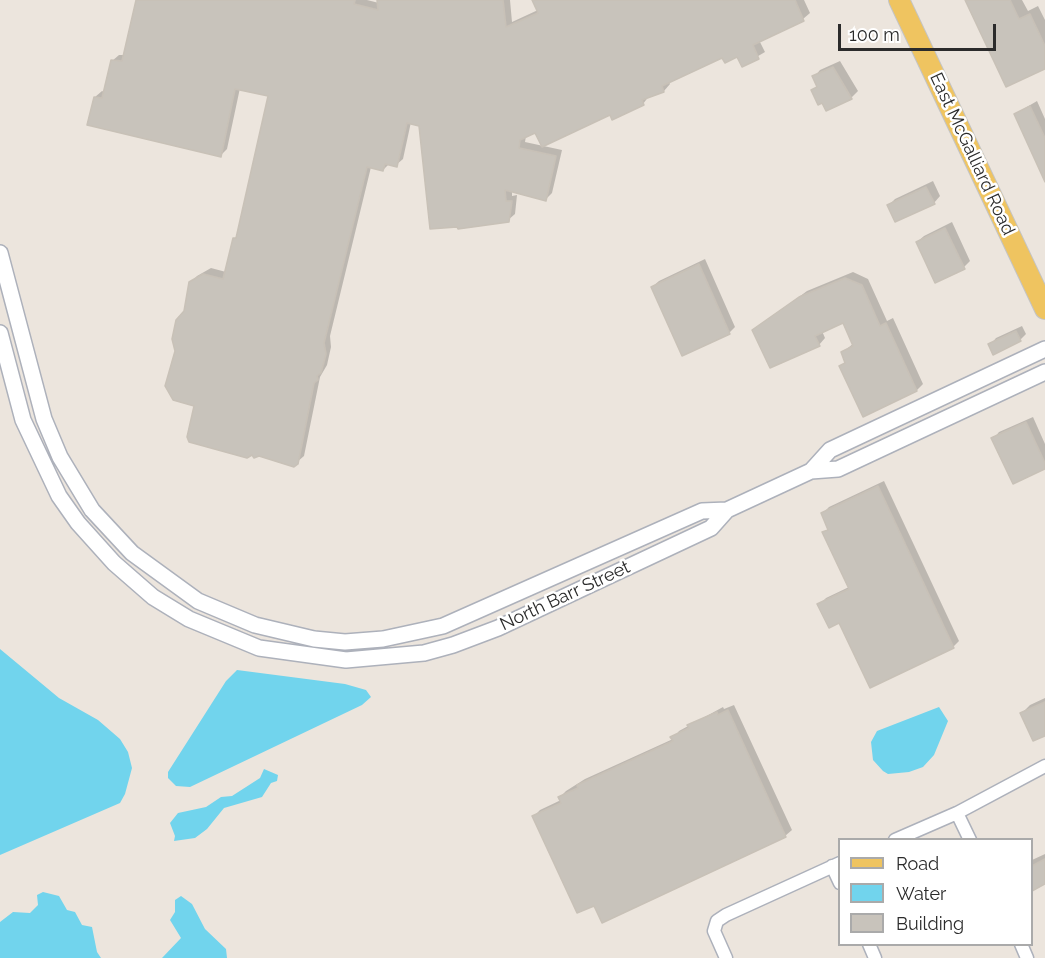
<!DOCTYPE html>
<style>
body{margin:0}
#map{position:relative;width:1045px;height:958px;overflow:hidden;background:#ece5dd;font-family:Raleway,sans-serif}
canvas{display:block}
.legend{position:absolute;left:838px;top:838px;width:195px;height:108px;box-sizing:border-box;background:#fff;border:2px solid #aaa;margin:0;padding:8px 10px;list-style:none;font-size:18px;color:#2b2b2b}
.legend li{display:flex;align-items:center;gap:12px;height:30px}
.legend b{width:30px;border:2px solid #aaa}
.scale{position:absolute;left:838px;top:24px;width:158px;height:27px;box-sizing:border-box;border:3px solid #2b2b2b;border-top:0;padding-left:8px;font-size:18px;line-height:21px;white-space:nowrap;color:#2b2b2b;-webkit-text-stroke:4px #fff;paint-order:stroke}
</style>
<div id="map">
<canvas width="1045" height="958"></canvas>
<ul class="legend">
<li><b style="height:8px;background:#efc460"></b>Road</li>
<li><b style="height:16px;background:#71d4ed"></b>Water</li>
<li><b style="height:16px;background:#c8c3bb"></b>Building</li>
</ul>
<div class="scale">100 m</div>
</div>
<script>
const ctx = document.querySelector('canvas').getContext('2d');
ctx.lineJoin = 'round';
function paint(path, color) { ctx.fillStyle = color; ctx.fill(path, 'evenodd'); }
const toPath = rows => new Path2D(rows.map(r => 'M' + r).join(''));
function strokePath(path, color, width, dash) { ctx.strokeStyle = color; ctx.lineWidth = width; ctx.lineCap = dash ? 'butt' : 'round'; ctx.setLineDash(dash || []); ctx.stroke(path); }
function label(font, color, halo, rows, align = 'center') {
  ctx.font = font + ' Raleway,sans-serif'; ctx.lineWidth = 5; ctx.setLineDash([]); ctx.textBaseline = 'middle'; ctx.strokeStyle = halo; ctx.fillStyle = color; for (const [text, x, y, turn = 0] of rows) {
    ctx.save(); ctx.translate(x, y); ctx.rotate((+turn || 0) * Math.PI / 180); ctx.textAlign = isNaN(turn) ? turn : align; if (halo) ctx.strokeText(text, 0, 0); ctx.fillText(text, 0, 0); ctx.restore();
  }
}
paint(toPath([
 [0,649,59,698,98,720,120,739,128,752,132,768,125,794,120,803,0,855],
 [237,670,345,684,366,690,371,697,362,705,190,787,176,786,168,778,168,772,226,681],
 [939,707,948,721,934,755,923,767,909,772,888,774,883,771,873,760,871,742,877,731],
 [264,769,278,775,277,781,271,783,262,797,224,808,207,829,195,838,174,841,175,836,170,823,178,813,206,807,221,797,232,796,260,778],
 [43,892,59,896,67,910,75,912,82,925,92,927,97,952,101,958,0,958,0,922,13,912,30,913,38,905,37,895],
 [181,896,192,904,205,929,226,949,227,958,162,958,181,938,170,920,175,912,175,900]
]), '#71d4ed');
paint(toPath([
 [137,0,367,0,379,3,378,0,510,0,512,22,538,10,533,0,804,0,810,13,803,19,759,40,765,52,743,65,738,55,723,56,669,82,670,84,664,91,649,96,643,104,526,136,525,142,562,150,552,193,546,199,512,190,512,196,517,195,515,214,508,220,420,125,411,122,403,159,396,165,389,164,383,170,371,167,330,336,331,347,327,365,320,377,304,456,297,462,196,405,185,312,190,283,197,276,211,268,226,272,234,239,239,234,270,95,240,88,227,149,221,155,95,97,102,91,105,92,112,61,119,55,125,55],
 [967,0,1022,0,1028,11,1038,6,1045,20,1045,68],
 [840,61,858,91,852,97,827,109,813,91,818,85,814,77,820,70],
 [1037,101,1045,119,1045,178,1015,114],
 [933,181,940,196,934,203,889,205,895,199],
 [952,222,970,261,964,267,917,242,924,236],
 [705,259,735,327,729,333,652,287,659,281],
 [853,272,868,279,887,321,893,318,923,384,917,390,863,415,841,366,846,361,843,352,854,343,843,321,822,331,825,338,819,345,754,330,807,291],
 [1022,326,1026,334,1020,340,990,345,996,338],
 [1033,417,1045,444,1045,468,993,439,999,432],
 [884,481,959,641,953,647,840,621,819,605,826,598,849,587,824,533,829,528,822,514,829,507],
 [1045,698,1045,734,1021,714,1030,705],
 [734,705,792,830,785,836,594,904,534,816,540,810,561,800,560,797,566,791,585,779,673,739,679,731,723,707,724,709],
 [1045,854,1045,882,1032,889,1032,860]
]), '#0003');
const building = toPath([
 [136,0,355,0,354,4,378,10,377,0,503,0,506,27,538,13,532,0,795,0,804,21,753,45,759,59,742,67,737,57,725,63,722,58,662,86,664,92,642,100,644,105,612,120,610,115,542,147,535,133,520,140,519,148,556,156,546,201,505,190,506,201,512,201,509,222,458,229,457,227,430,229,419,126,407,123,397,167,385,164,383,171,367,167,324,343,326,354,321,373,317,376,318,380,314,383,298,464,294,467,259,456,254,458,252,455,247,458,189,442,187,437,194,406,173,400,165,386,175,351,172,339,176,320,184,311,189,282,203,274,223,279,233,238,236,238,268,96,235,89,221,157,87,125,94,97,102,98,111,60,122,61,136,0],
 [965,0,1010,0,1019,19,1030,14,1045,46,1045,69,1006,87,965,0],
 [833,67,852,99,826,111,822,103,818,105,811,90,817,87,812,76,833,67],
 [1030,106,1045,138,1045,182,1014,114,1030,106],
 [926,187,935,204,895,222,887,205,926,187],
 [945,228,965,269,935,283,916,242,945,228],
 [699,264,730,334,682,356,651,287,699,264],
 [845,278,862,285,880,326,886,323,917,391,863,417,839,366,845,363,841,352,853,346,843,323,815,336,820,346,770,368,752,330,799,297,845,278],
 [1016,331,1021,341,993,355,988,344,1016,331],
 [1026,422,1045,463,1045,469,1013,484,991,438,1026,422],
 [878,486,954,648,870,688,839,623,829,628,817,604,849,589,822,532,828,530,821,513,878,486],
 [1045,702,1045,736,1033,741,1020,713,1045,702],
 [728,710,786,837,602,923,594,906,577,913,532,816,561,803,558,797,578,788,577,785,673,741,670,737,689,728,687,725,717,712,718,715,728,710],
 [1045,859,1045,884,1032,891,1032,866,1045,859]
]);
paint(building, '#c8c3bb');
strokePath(building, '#c8c1b7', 1.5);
const minor = toPath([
 [957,813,970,840],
 [895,840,957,813,1045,766],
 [832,866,840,883],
 [869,944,875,958],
 [1021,944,1027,958],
 [726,958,714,931,717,921,726,915,840,863]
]);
const tertiary = toPath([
 [0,253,44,419,60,457,92,510,132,553,198,601,255,625,314,639,345,642,383,639,443,626,702,511,727,510,811,471,838,469,1045,372],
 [0,333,23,420,59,496,78,523,114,563,153,597,189,619,259,648,346,660,424,653,453,645,498,628,711,528,727,510],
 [811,471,830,450,1045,349]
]);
const primary = toPath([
 [899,0,1045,309]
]);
strokePath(minor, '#adb1bb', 15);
strokePath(tertiary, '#adb1bb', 18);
strokePath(primary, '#c4c4c4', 22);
strokePath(minor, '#fff', 12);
strokePath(tertiary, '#fff', 15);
strokePath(primary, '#efc460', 20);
label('18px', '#2b2b2b', '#fff', [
 ["East McGalliard Road",972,154,65],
 ["North Barr Street",565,596,-25]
]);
</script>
